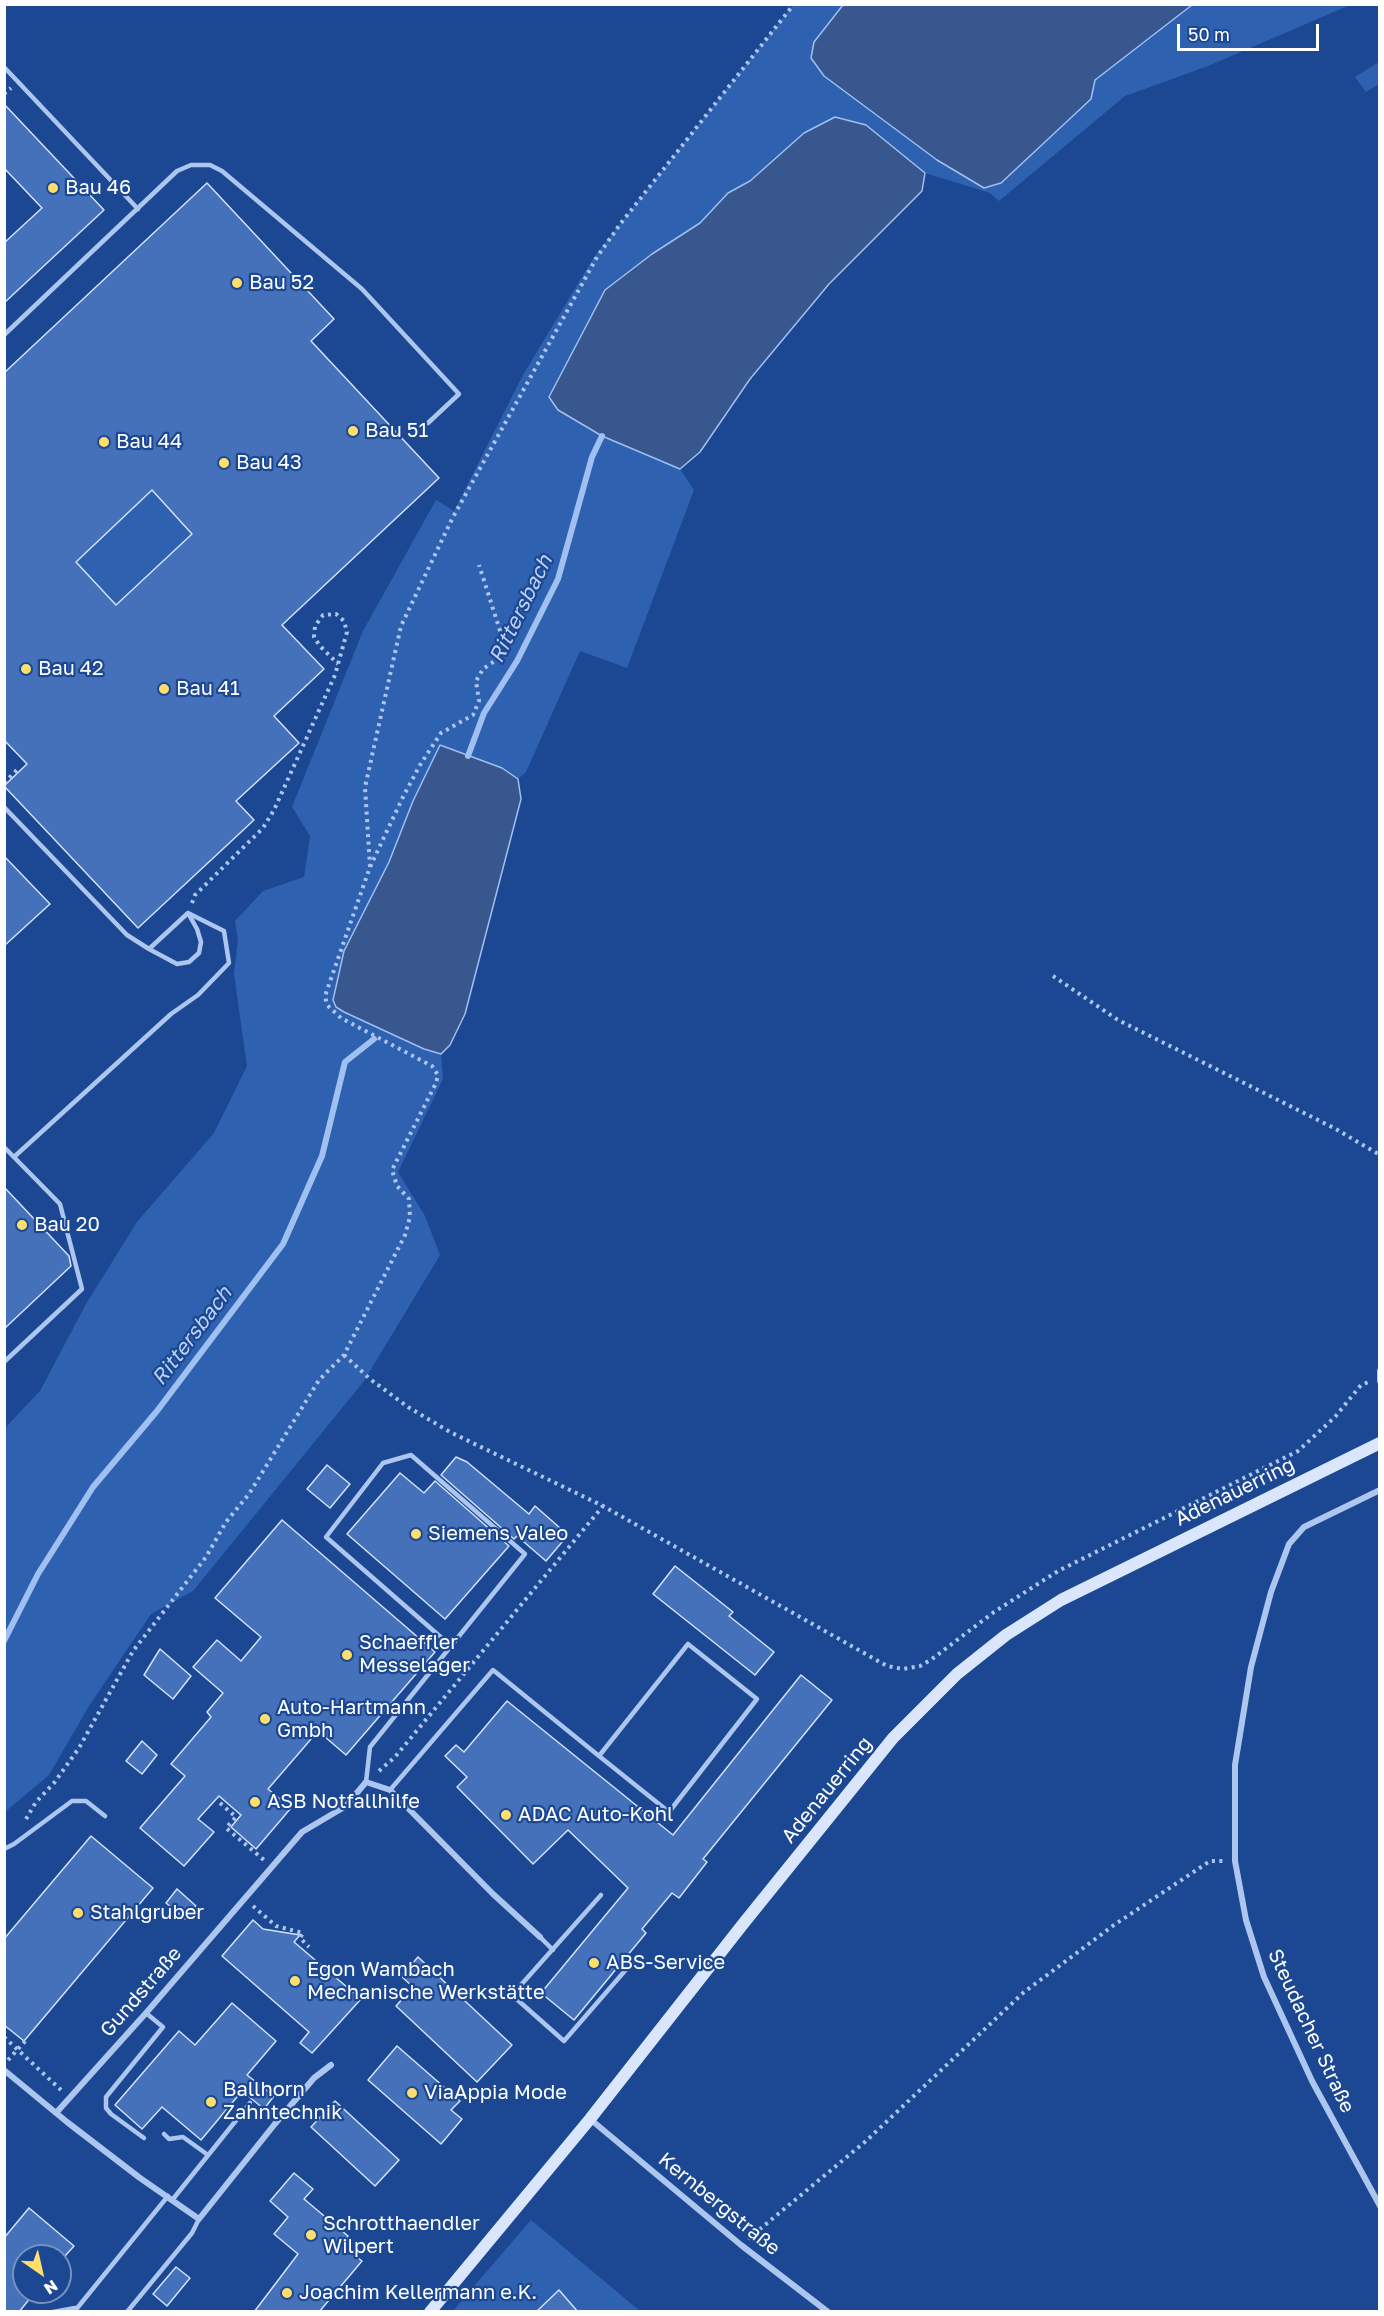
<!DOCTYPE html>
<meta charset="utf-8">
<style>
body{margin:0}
#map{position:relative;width:1384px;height:2316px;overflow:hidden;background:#1c4893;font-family:"Golos Text",sans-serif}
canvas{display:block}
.frame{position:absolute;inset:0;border:6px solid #fff;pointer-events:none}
.north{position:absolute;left:12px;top:2244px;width:60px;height:60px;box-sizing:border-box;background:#1c4893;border:2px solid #7791be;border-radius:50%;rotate:146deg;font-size:16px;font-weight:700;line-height:24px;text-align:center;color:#fff}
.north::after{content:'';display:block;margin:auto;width:21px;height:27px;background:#ffde6b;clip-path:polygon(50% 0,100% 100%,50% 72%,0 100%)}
.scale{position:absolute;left:1177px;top:24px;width:142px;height:27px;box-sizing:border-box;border:3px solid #fff;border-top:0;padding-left:8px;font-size:18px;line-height:21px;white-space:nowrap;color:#fff;-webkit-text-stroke:4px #1c4893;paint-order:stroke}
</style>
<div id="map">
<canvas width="1384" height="2316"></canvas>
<div class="frame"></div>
<div class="north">N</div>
<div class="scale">50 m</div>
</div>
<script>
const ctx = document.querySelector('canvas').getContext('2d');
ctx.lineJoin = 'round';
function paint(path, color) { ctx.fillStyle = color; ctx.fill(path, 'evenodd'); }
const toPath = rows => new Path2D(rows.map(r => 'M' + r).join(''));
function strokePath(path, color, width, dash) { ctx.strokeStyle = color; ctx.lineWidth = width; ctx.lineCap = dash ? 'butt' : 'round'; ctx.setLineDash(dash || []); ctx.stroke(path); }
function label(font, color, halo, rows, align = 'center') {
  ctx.font = font + ' "Golos Text",sans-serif'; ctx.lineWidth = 4.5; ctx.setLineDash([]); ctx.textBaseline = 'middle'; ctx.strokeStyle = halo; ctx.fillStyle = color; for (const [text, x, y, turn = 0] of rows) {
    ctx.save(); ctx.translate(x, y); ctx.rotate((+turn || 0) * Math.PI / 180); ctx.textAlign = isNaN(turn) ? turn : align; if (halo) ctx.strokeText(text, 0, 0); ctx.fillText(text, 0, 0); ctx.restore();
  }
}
paint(toPath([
 [793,5,843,5,814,42,811,58,824,76,937,160,984,188,1001,183,1091,99,1095,80,1192,5,1350,5,1208,66,1125,96,999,201,990,193,925,173,866,125,804,133,750,181,728,193,700,223,652,254,602,436,680,469,694,490,627,668,580,651,526,772,518,779,502,768,440,745,413,801,389,862,344,951,333,1000,344,1012,424,1049,441,1054,443,1079,398,1172,425,1216,440,1255,364,1381,193,1591,151,1614,89,1706,49,1775,5,1812,5,1428,40,1391,86,1304,137,1222,214,1133,247,1066,234,974,238,940,235,921,263,891,304,877,310,836,292,807,363,631,436,500,454,511,523,375,594,257],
 [1379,62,1379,84,1366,92,1355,77],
 [152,490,192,534,116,605,76,562],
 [531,2220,640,2311,578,2311,559,2291,536,2311,452,2312]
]), '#2f61b1');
const water = toPath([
 [843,5,843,4,1192,5,1095,80,1091,99,1001,183,984,188,937,160,824,76,811,58,814,42,843,5],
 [835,117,866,125,925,173,922,191,829,284,750,379,700,452,680,469,602,436,558,410,549,397,605,290,652,254,700,223,728,193,750,181,804,133,835,117],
 [440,745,502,768,518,779,521,799,465,1014,450,1045,441,1054,424,1049,344,1012,336,1007,333,1000,344,951,389,862,413,801,440,745]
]);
paint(water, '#38578e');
strokePath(water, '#a0c0f1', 1.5);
strokePath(toPath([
 [468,756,484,713,517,661,558,579,592,457,602,436],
 [4,1641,38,1574,93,1487,157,1411,283,1244,322,1156,345,1062,374,1039]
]), '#a0c0f1', 6);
const building = toPath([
 [4,104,104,210,4,303,4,243,42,208,4,168,4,104],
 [207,183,334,319,311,341,439,478,282,625,324,669,274,716,299,743,236,801,254,820,138,928,4,786,27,764,4,740,4,373,207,183],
 [152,490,192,534,116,605,76,562,152,490],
 [4,856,50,904,4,946,4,856],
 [4,1187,69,1256,71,1266,4,1329,4,1187],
 [456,1457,467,1462,529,1514,535,1506,568,1535,546,1561,517,1536,514,1539,441,1475,456,1457],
 [327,1465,350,1484,330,1508,307,1489,327,1465],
 [400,1473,424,1493,435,1481,509,1546,445,1619,347,1534,400,1473],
 [282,1520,435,1652,346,1755,318,1731,268,1789,291,1808,256,1849,231,1827,241,1815,219,1796,198,1819,214,1832,184,1866,140,1828,185,1776,171,1764,211,1717,207,1712,223,1693,193,1667,217,1640,241,1661,261,1637,215,1598,282,1520],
 [675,1566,733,1612,729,1616,774,1652,755,1675,653,1594,675,1566],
 [160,1649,191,1676,173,1699,144,1675,160,1649],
 [801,1675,832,1700,703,1859,707,1862,679,1898,672,1893,642,1929,646,1933,574,2020,541,1993,628,1888,568,1830,533,1864,457,1787,467,1777,445,1756,456,1745,464,1752,507,1701,673,1835,801,1675],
 [142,1741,157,1755,142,1774,126,1761,142,1741],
 [91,1836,153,1888,24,2041,4,2025,4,1939,91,1836],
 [177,1889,196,1906,185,1919,166,1903,177,1889],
 [253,1920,263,1929,300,1935,294,1942,361,1999,312,2053,300,2043,309,2032,222,1956,253,1920],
 [418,1957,512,2045,477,2082,396,2006,413,1987,401,1976,418,1957],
 [232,2003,276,2041,247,2075,274,2096,264,2109,242,2091,201,2140,162,2107,142,2129,115,2105,179,2031,195,2045,232,2003],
 [397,2046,460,2101,451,2110,462,2119,441,2144,368,2080,397,2046],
 [335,2101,399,2160,375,2186,311,2127,335,2101],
 [294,2173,313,2189,304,2199,348,2236,341,2244,362,2261,319,2312,254,2312,298,2254,274,2234,288,2217,270,2201,294,2173],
 [29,2208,74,2246,65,2256,24,2256,24,2292,35,2292,19,2312,4,2312,4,2238,29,2208],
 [176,2267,190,2278,167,2306,153,2294,176,2267],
 [559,2290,578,2312,536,2312,559,2290]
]);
paint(building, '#4471ba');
strokePath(building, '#d3e2fb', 1.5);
strokePath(toPath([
 [4,94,11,88],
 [4,783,18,769],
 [370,867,365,787,401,626,452,519,597,257,621,223,794,4],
 [192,903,195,895,263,828,274,810,335,675,338,664,347,632,344,621,336,614,323,615,315,626,314,637,320,646,338,664],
 [1053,976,1118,1020,1334,1128,1380,1155],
 [344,1355,370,1379,408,1407,450,1432,603,1506,887,1666,903,1669,920,1666,932,1659,994,1612,1058,1571,1298,1451,1335,1417,1361,1385,1371,1381],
 [379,1771,395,1757,603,1506],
 [220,1803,236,1817,226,1828,264,1860],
 [26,1819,36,1802,54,1783,79,1748,133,1651,206,1557,226,1522,249,1494,319,1380,344,1355,405,1235,410,1217,409,1199,397,1186,392,1170,436,1083,438,1075,432,1066,341,1018,327,1005,325,996,370,867,403,797,420,765,441,733,473,715,479,701,476,681,483,669,499,658,503,640,479,565],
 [253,1906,276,1926,303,1933,300,1938,309,1947],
 [4,2037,61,2090],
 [8,2060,28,2038],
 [748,2239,866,2141,1023,1993,1114,1925,1210,1861,1223,1861]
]), '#adc6ef', 4, [3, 4.5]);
strokePath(toPath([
 [4,67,138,209],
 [4,335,177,171,191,165,210,165,222,171,362,289,459,394,428,423],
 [4,807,127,935,149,949],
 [4,1147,60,1204,82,1289,4,1362],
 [14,1157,171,1014,198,995,229,963,224,931,188,913,149,949,177,964,189,962,199,953,201,942,197,929,188,913],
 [366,1782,370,1747,451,1646,525,1554,411,1455,383,1463,326,1537,451,1646],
 [390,1790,493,1670,599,1756,669,1812,757,1699,688,1644,599,1756],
 [4,1849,14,1844,72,1801,86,1801,105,1816],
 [601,1895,512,1995,564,2041,636,1958],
 [540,1937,553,1950],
 [164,2134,169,2139,183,2137,208,2155],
 [144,2138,111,2114,106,2108,106,2097,163,2027,146,2013],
 [173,2199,250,2103],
 [53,2312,75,2308],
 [74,2312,168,2196],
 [127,2312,192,2233,199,2219]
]), '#adc6ef', 4.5);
strokePath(toPath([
 [1380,1371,1380,1381],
 [1380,1490,1304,1527,1289,1544,1271,1592,1251,1667,1235,1765,1235,1861,1246,1920,1264,1977,1312,2081,1380,2206],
 [4,2070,67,2122,140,2178,199,2219,274,2125,314,2078,331,2065],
 [56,2113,146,2013,302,1832,346,1806,366,1782,390,1790,493,1894,540,1937],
 [590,2119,741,2245,828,2312]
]), '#adc6ef', 6);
strokePath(toPath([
 [430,2312,590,2119,743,1924,893,1738,957,1674,1006,1635,1061,1600,1380,1443]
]), '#dae6fb', 12);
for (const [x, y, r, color] of [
 [53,188,6,"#ffde6b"],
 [237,283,6,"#ffde6b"],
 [353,431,6,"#ffde6b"],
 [104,442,6,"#ffde6b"],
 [224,463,6,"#ffde6b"],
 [26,669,6,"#ffde6b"],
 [164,689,6,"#ffde6b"],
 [22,1225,6,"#ffde6b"],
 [416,1534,6,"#ffde6b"],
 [347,1655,6,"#ffde6b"],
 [265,1719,6,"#ffde6b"],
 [255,1802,6,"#ffde6b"],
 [506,1815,6,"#ffde6b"],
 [78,1913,6,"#ffde6b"],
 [594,1963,6,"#ffde6b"],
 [295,1981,6,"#ffde6b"],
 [412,2093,6,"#ffde6b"],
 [211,2102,6,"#ffde6b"],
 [311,2235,6,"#ffde6b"],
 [287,2293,6,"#ffde6b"]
]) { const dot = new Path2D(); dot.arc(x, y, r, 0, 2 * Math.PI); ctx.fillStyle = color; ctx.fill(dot); strokePath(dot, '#1c4893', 2); }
label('20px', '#fff', '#1c4893', [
 ["Bau 46",65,188],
 ["Bau 52",249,283],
 ["Bau 51",365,431],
 ["Bau 44",116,442],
 ["Bau 43",236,463],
 ["Bau 42",38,669],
 ["Bau 41",176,689],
 ["Bau 20",34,1225],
 ["Siemens Valeo",428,1534],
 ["Schaeffler",359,1643],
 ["Messelager",359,1666],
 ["Auto-Hartmann",277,1708],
 ["Gmbh",277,1731],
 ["ASB Notfallhilfe",267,1802],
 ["ADAC Auto-Kohl",518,1815],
 ["Stahlgruber",90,1913],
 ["ABS-Service",606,1963],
 ["Egon Wambach",307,1970],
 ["Mechanische Werkstätte",307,1993],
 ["Ballhorn",223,2090],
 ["Zahntechnik",223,2113],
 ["ViaAppia Mode",424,2093],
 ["Schrotthaendler",323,2224],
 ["Wilpert",323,2247],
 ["Joachim Kellermann e.K.",299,2293]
], 'left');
label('20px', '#fff', '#1c4893', [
 ["Adenauerring",1235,1492,-26],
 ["Adenauerring",827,1790,-51],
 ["Gundstraße",141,1992,-49],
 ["Steudacher Straße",1311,2031,65],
 ["Kernbergstraße",719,2204,39]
]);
label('italic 21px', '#b9d1f6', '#1c4893', [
 ["Rittersbach",521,609,-64],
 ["Rittersbach",192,1336,-53]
]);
</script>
